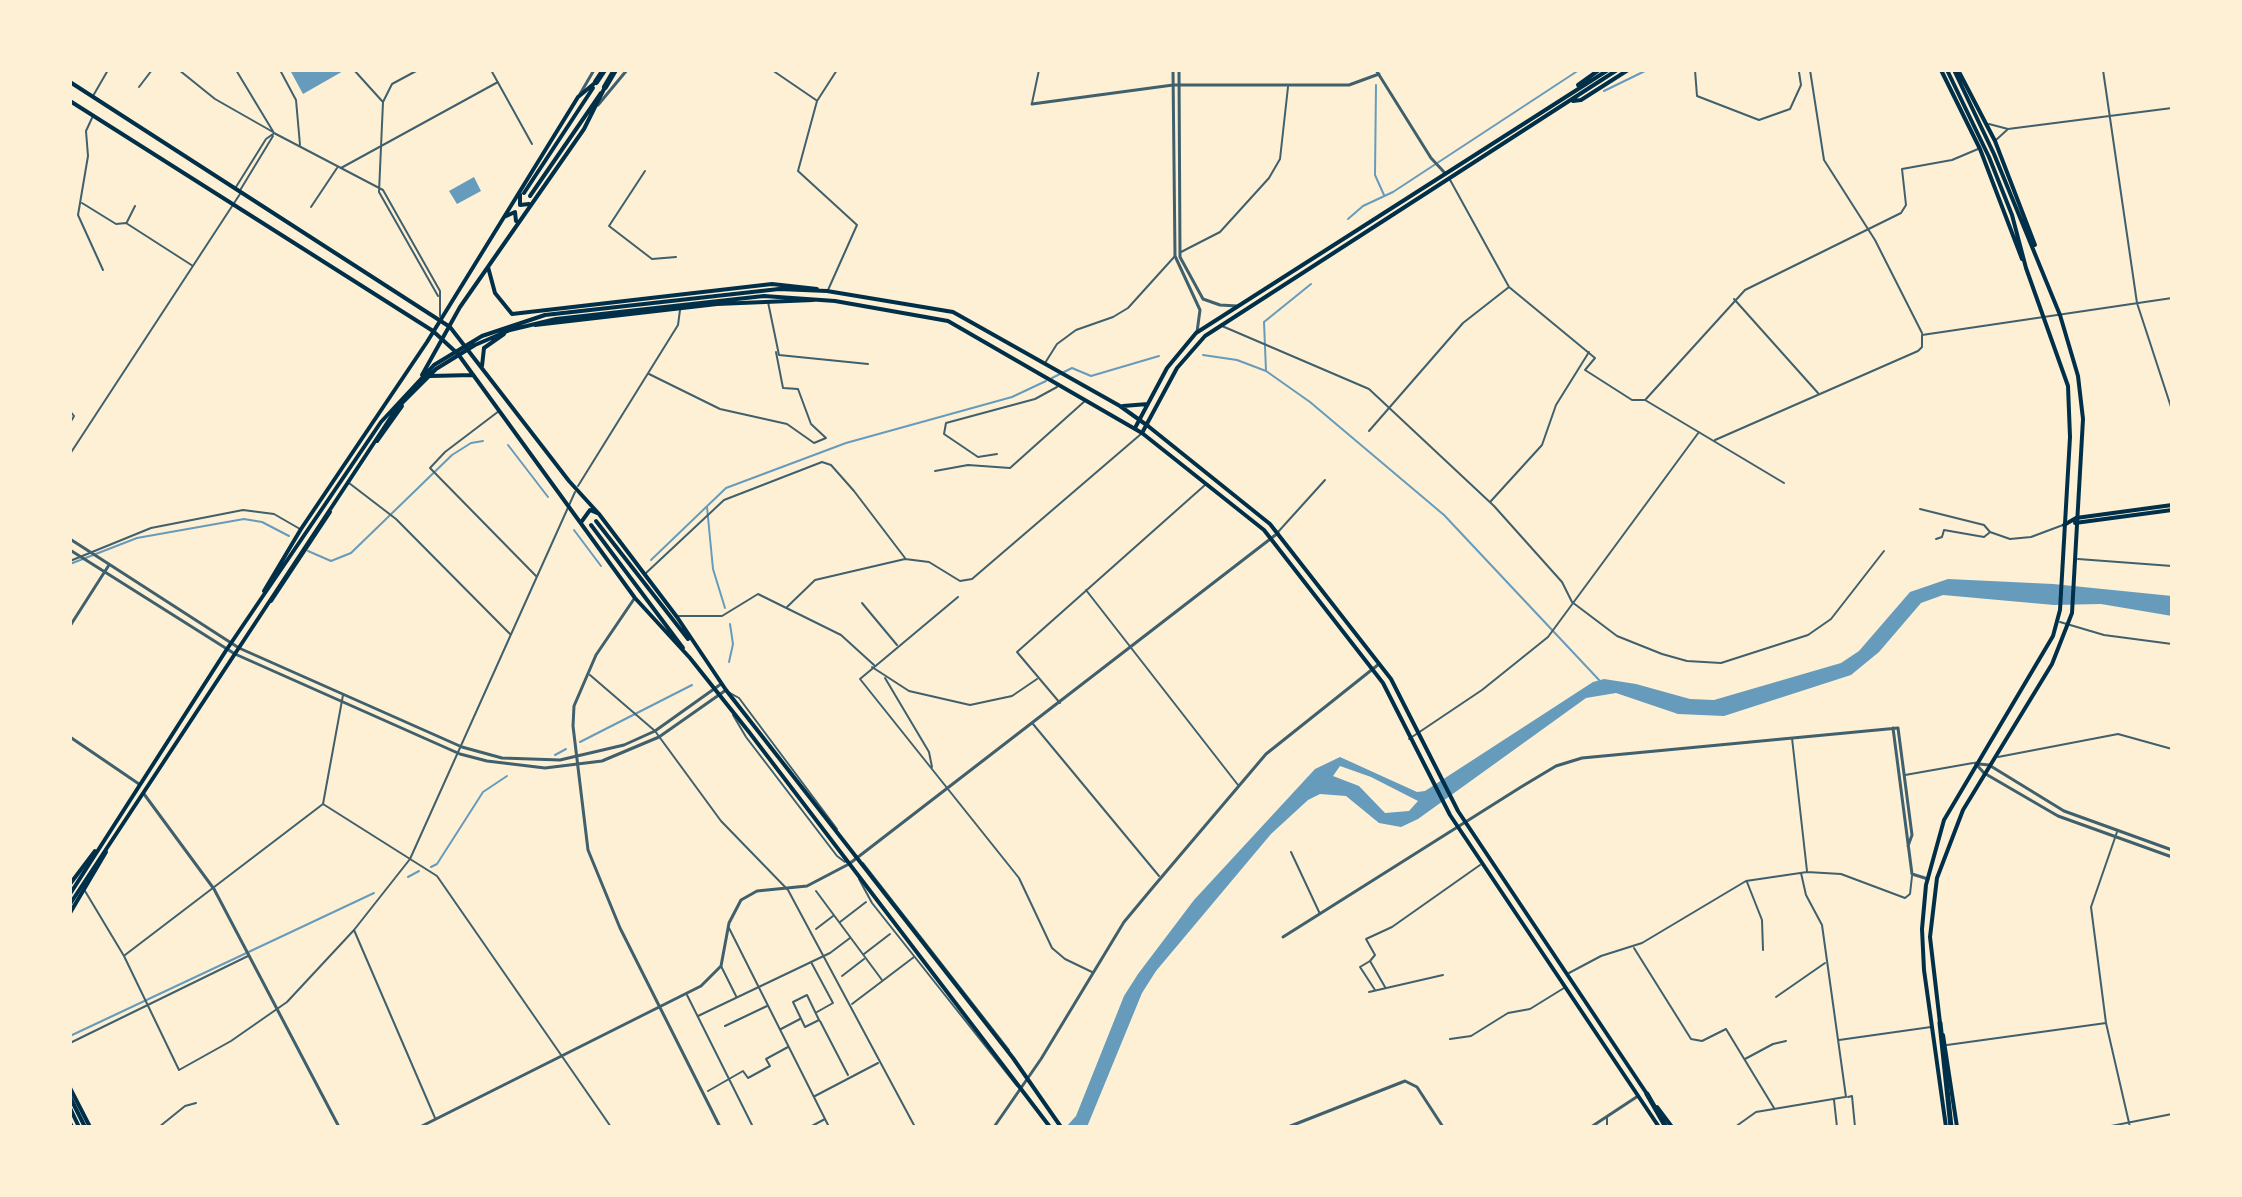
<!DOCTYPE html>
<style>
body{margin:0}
#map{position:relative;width:2242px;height:1197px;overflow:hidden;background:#fdf0d5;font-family:Overpass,sans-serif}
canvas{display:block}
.frame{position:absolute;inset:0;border:72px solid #fdf0d5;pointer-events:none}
</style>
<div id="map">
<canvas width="2242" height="1197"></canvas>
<div class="frame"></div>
</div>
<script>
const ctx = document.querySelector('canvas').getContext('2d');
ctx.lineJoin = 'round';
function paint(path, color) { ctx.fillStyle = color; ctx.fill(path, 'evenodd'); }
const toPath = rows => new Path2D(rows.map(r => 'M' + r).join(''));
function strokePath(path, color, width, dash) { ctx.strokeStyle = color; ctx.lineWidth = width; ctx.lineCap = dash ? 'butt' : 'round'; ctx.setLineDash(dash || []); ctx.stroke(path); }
paint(toPath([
 [290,70,345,70,303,94],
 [474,177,481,191,457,204,449,191],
 [1948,579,2053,584,2172,596,2172,616,2101,604,2054,605,1943,595,1921,603,1879,652,1851,675,1724,716,1678,714,1616,693,1586,698,1418,819,1401,827,1379,823,1346,796,1320,794,1308,800,1271,834,1156,971,1142,993,1087,1127,1066,1127,1076,1116,1124,996,1138,974,1194,900,1315,769,1340,757,1417,792,1425,791,1593,682,1604,679,1636,684,1690,699,1714,700,1841,663,1859,651,1910,592],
 [1340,766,1371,777,1418,801,1409,811,1385,813,1359,786,1333,776]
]), '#669bbc');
strokePath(toPath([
 [1586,70,1587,71],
 [1376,85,1375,175,1384,195],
 [1604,91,1647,70],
 [1348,219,1363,206,1393,192,1579,70],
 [1203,355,1237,360,1266,371,1310,402,1444,515,1600,681],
 [1266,371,1264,322,1311,284],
 [1052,378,1072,368,1091,376,1159,356],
 [508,445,548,497],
 [707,507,713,569,725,608],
 [574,530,601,566],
 [308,551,331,561,351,553,452,455,471,443,483,441],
 [651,560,726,488,846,443,1012,397,1046,381],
 [70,564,137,538,244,519,262,522,289,536],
 [729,662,733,644,730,624],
 [580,742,692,685],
 [555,755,566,749],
 [431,867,437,864,483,792,507,776],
 [408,877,419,871],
 [70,1036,374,893]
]), '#669bbc', 2);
strokePath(toPath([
 [816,891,882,980],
 [840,922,866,902],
 [729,928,829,1127],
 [816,929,833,916],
 [864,954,890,934],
 [811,962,833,1003,817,1012],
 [721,966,736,996],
 [842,976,864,959],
 [687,995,753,1127],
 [807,995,819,1020,805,1027,793,1002,807,995],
 [698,1016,830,953,850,938],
 [820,1021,848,1075],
 [725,1026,767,1006],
 [781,1029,800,1019],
 [708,1091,743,1071,748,1078,770,1066,766,1059,788,1047],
 [815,1096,878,1063],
 [810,1127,825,1119]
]), '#3f606c', 2);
strokePath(toPath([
 [179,70,215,99,273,132],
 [236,70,274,133,383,190,440,291,440,316],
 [280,70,296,100,300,145],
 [354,70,382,101],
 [418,70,392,84,383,102,379,192,438,296],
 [491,70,532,144],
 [772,70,816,100],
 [1695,70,1697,96,1759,120,1790,109,1801,85,1799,72],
 [1810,70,1824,160,1875,240,1922,333],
 [2103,70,2137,303,2172,410],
 [139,87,152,70],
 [93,96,108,70],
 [1032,103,1039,70],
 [92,118,86,131,88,156,78,215,103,270],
 [1989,124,2008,129,1996,140],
 [2008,129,2172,108],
 [341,168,498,82],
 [645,171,609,226,652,259,676,257],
 [1449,178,1509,287,1595,358,1585,370,1632,400,1645,400,1784,483],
 [236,187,266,139,273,134],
 [239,192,273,136],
 [82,203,116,224,126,223,193,266],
 [311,207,337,168],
 [127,222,135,206],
 [1181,252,1220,232,1269,178,1280,159,1288,87],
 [828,290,857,225,798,171,817,101,837,70],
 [1734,299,1818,393],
 [768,302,779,355,868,364],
 [1222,326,1369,389,1494,506,1562,582,1572,602,1617,636,1662,654,1687,661,1721,663,1808,635,1831,619,1884,551],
 [1045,363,1057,344,1076,330,1113,317,1128,308,1175,256],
 [649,374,720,409,787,424,814,443,826,438,811,424,798,389,783,388,776,352],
 [1646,399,1745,290,1901,213,1906,205,1902,169,1952,160,1978,149],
 [70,411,74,416,70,423],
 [499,411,445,452,430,468,536,576],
 [1369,431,1463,323,1509,287],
 [1715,440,1918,351,1922,347,1922,335,2172,298],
 [70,454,240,194],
 [997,454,978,457,944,434,946,423,1035,399,1057,387],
 [935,471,968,465,1010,468,1086,400],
 [349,483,396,519,510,634],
 [578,486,678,325,680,310],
 [1491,501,1542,445,1556,405,1589,352],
 [1920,509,1984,525,1990,532,2010,539,2031,537,2063,525],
 [1278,532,1325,480],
 [1936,539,1942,537,1944,530,1984,537,1989,533],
 [2078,559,2172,566],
 [70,561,151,528,243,510,274,514,300,529],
 [646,573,724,500,822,462,831,465,854,491,905,558],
 [1086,590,1238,785],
 [958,597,860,679,1019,878,1052,948,1065,959,1092,972],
 [862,603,897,645],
 [787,607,815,580,905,559,929,562,960,581,972,579,1141,434],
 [679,616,722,616,758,594,841,635,874,665],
 [2060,622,2104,635,2172,644],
 [872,667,909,691,970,705,1012,696,1037,679],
 [590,675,655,731,721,821,788,890,915,1127],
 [885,678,929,752,932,767],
 [730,693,739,698,837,829],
 [1060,703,1017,652,1205,485],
 [733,715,746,737,837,856,845,862],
 [1033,724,1159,876],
 [1792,738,1807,871],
 [1409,739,1482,690,1548,637,1699,432],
 [1998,757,2118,734,2172,749],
 [1905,775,1973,763],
 [323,804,437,876,611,1127],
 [2117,832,2091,907,2106,1023,2130,1127],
 [1291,852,1320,914],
 [863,863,1009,1050],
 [1801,873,1806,895,1822,925,1846,1097],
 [859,879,872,903,1017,1086],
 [1747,882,1762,920,1763,950],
 [85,891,124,956,179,1070,231,1041,287,1002,354,930,410,859,575,492],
 [354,930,435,1118],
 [1634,948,1691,1039,1702,1041,1726,1029,1774,1108],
 [125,955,323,804,343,695],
 [1370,961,1375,955,1366,939,1392,927,1480,865],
 [1569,973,1601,956,1642,943,1746,881,1807,872,1841,874,1905,898,1910,894,1912,876],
 [1375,990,1360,967,1370,961,1385,987],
 [1369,992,1443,975],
 [1776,997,1825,963],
 [852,1004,914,957],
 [1450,1039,1471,1036,1508,1013,1530,1009,1564,988],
 [1839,1040,1931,1027],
 [70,1043,248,956],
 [1947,1045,2106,1023],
 [1745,1059,1773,1044,1786,1041],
 [1848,1097,1852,1096,1855,1127],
 [1834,1100,1837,1127],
 [159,1127,185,1106,196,1103],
 [1607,1127,1607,1117],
 [1735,1127,1756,1112,1845,1097],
 [2106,1127,2172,1114]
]), '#3f606c', 2);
strokePath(toPath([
 [1173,70,1175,256,1200,310,1197,332],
 [1179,70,1180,257,1203,299,1220,305,1237,306],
 [1376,70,1431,158,1444,172],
 [580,94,594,70],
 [1032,104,1173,85,1349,85,1379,74],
 [598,105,627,70],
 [70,539,239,648,462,747,502,758,560,760,624,745,655,731,721,684],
 [70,550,235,654,460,754,487,761,545,768,602,761,659,737,726,690],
 [634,599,596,655,574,706,573,726,588,850,620,928,720,1127],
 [70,626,109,565],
 [1893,728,1912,874,1928,879],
 [70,737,139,784],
 [1975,763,1984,773,2058,816,2172,857],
 [1979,764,1989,765,2064,811,2172,850],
 [144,794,214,889,339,1127],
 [1283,937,1521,787,1556,766,1582,758,1898,728,1912,835,1908,846],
 [420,1127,701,986,721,966,729,923,741,900,757,891,807,886,849,864,1278,533],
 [994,1127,1041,1059,1124,922,1154,886,1266,754,1379,664],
 [1288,1127,1405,1081,1417,1087,1443,1127],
 [1591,1127,1638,1096]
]), '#3f606c', 3);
strokePath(toPath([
 [1148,426,1270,524,1391,679,1458,811,1647,1094],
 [1142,433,1264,530,1383,683,1450,815,1659,1127],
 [2075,523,2172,510],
 [2064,525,2076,518,2172,505],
 [70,884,95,851],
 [70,913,106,852],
 [70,1088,90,1127],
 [1657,1107,1672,1127],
 [70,1123,72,1127]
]), '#003049', 4);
strokePath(toPath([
 [1941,70,1980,149,2022,259],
 [1958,70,1995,141,2035,245],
 [70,82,450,327,569,481,599,514,677,617,726,690,1013,1058,1061,1127],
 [1578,85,1599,70],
 [70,101,433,331,458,354,635,598,690,658,749,732,1050,1127],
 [1573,101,1581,100,1628,70],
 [524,193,593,88],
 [520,194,520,205,529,204],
 [530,196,601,93],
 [504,217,515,212,516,221],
 [488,267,495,293,512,314,772,284,817,289],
 [535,325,717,304,813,300],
 [482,366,484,348,504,334],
 [422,375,460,307,584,129,605,87],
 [430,376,473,375],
 [1123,406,1148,404],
 [1135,428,1167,368,1196,333,1608,70],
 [377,441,402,406],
 [582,521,590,510,597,513],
 [596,521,688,639],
 [591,525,683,648],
 [264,591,301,529,427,342,578,97,596,82],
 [271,601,330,512],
 [70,894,227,649,381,422,434,365,482,336,545,315,779,289,827,291,953,312,1120,406,1148,426],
 [70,904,397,408,436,369,475,345,510,330,556,319,764,296,835,301,948,321,1142,433,1177,368,1205,336,1617,70],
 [1940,1023,1930,937,1937,878,1963,810,2052,664,2072,613,2083,419,2078,376,2060,315,1994,154,1954,70],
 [1943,1035,1957,1127],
 [70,1097,85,1127],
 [70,1108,79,1127],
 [1946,1127,1924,970,1922,929,1926,885,1944,820,2053,636,2060,610,2070,437,2068,386,2026,268,2012,215,1989,157,1947,70]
]), '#003049', 4);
strokePath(toPath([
 [1940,1023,1951,1127],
 [1647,1094,1666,1127]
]), '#003049', 5);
strokePath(toPath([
 [596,82,604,70],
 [605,87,615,70]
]), '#003049', 6);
</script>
